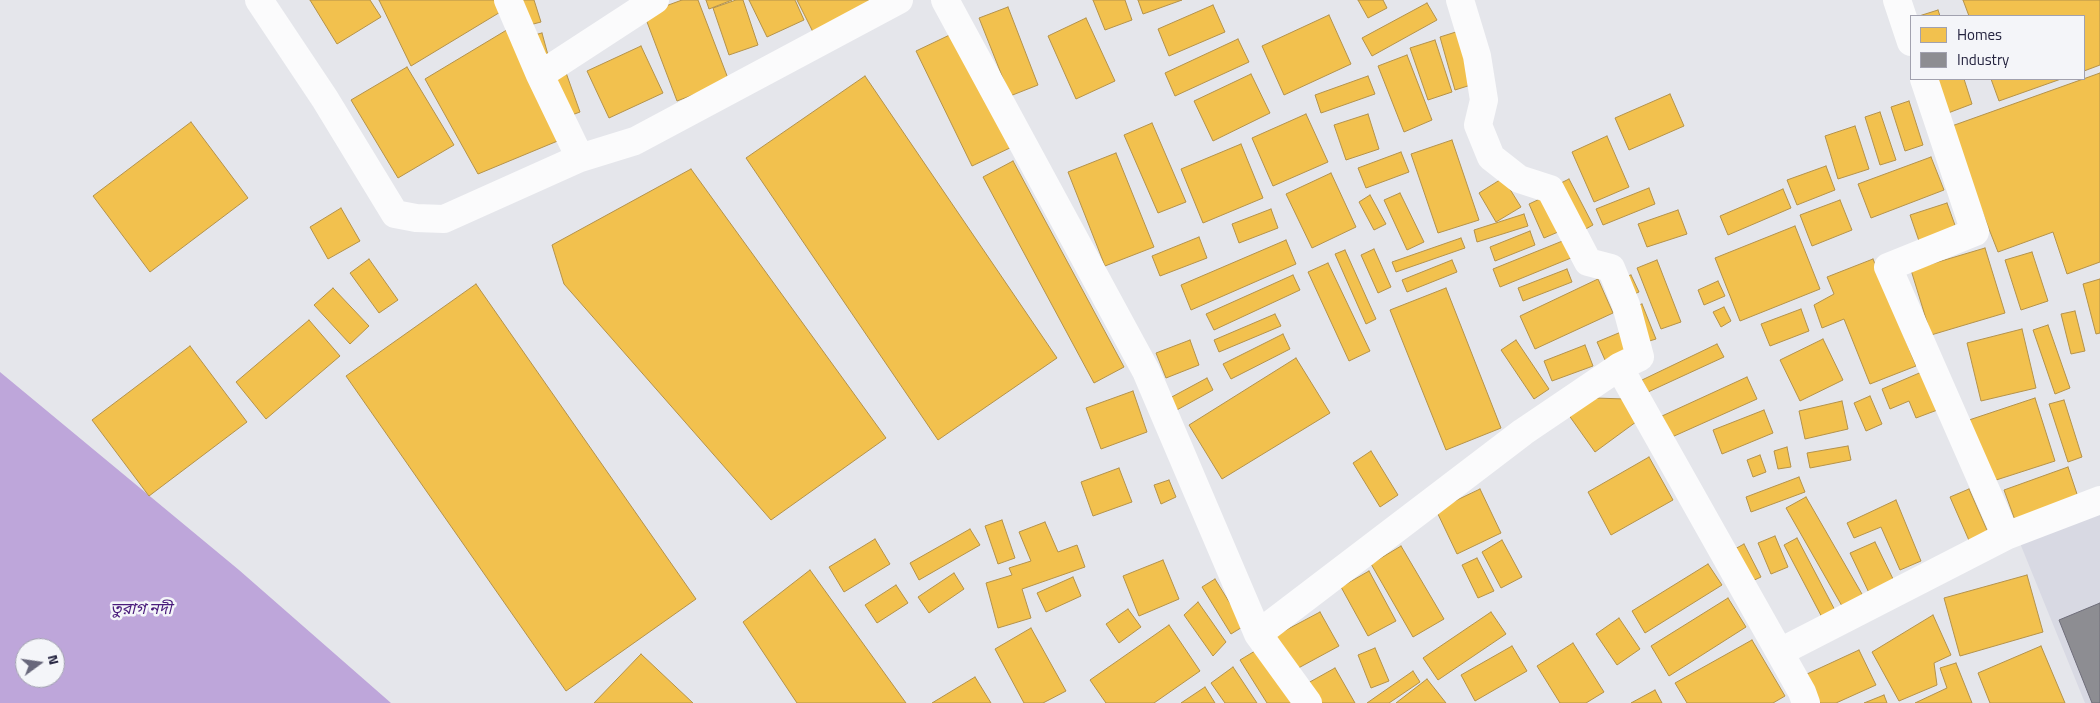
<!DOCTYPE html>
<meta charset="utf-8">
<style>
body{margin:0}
#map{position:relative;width:2100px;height:703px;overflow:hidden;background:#e5e6eb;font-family:"Titillium Web",sans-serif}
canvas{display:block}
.legend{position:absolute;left:1910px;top:15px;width:175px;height:65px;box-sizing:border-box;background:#f4f5f9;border:1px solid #a1a1af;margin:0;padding:6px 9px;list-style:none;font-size:15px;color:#24233f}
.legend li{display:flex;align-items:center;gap:10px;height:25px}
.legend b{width:25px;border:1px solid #a1a1af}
.north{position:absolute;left:15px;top:638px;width:50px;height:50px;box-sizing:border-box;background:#f4f5f9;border:1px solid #a1a1af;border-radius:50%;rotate:76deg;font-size:14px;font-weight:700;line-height:20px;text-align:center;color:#24233f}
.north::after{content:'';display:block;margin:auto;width:18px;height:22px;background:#68677b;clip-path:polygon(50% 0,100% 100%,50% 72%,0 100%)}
</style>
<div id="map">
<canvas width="2100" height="703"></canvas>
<ul class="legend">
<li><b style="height:14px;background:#f2c14e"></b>Homes</li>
<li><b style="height:14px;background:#8d8d92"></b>Industry</li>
</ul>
<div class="north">N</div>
</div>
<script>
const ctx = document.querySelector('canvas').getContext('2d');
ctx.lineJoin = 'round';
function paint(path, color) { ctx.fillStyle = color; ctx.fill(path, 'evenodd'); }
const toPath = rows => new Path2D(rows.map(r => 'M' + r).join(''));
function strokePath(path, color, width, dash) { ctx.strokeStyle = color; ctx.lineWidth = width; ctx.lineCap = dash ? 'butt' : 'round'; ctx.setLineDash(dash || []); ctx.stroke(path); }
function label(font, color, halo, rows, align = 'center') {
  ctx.font = font + ' "Titillium Web","Noto Sans Bengali",sans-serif'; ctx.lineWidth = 5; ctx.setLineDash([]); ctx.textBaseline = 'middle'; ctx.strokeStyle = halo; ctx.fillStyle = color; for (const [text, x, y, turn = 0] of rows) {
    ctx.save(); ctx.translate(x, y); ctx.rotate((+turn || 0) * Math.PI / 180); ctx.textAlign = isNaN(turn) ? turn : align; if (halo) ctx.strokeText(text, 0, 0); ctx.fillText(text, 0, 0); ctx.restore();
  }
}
paint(toPath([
 [2100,498,2100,703,2085,703,2013,526]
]), '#d8d9e3');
paint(toPath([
 [0,372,239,570,391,703,0,703],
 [25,648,55,648,55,678,25,678]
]), '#bea6da');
const homes = toPath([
 [310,0,370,0,381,17,337,44,310,0],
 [379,0,504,0,507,8,411,66,379,0],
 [513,0,534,0,541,22,522,27,513,0],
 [682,0,698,0,729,81,677,101,644,14,682,0],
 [706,0,732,0,709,9,706,0],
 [736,0,743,0,758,45,729,55,713,8,736,0],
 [749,0,795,0,804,20,767,37,749,0],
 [797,0,888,0,815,36,797,0],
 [1093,0,1125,0,1132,20,1105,30,1093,0],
 [1138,0,1182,0,1143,14,1138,0],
 [1358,0,1383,0,1387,8,1368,18,1358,0],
 [1963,0,2100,0,2100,65,2084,71,2084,16,1969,16,1963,0],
 [1427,3,1437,20,1372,56,1362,38,1427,3],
 [1213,5,1225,32,1169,56,1158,29,1213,5],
 [1008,7,1038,85,1010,96,979,18,1008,7],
 [1938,10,1940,16,1919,16,1938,10],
 [1329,15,1351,64,1284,95,1262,46,1329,15],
 [1086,18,1115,81,1076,99,1048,36,1086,18],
 [515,25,560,140,478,174,425,79,515,25],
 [958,31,1014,146,972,166,916,51,958,31],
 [1459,31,1474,84,1455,90,1440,37,1459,31],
 [542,33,548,55,537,59,530,36,542,33],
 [1238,39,1249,62,1175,96,1165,73,1238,39],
 [1435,40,1452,92,1428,100,1410,48,1435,40],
 [641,46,663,93,609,118,587,71,641,46],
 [1407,55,1432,120,1404,132,1378,66,1407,55],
 [407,67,454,145,398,178,351,100,407,67],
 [564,67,580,112,561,119,545,74,564,67],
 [2100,73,2100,262,2067,274,2053,232,1998,252,1949,127,2100,73],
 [1251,74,1270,113,1213,141,1194,101,1251,74],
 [865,76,1057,358,938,440,746,158,865,76],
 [1368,76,1375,94,1321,113,1315,95,1368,76],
 [1928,79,1964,79,1972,104,1940,116,1928,79],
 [1991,79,2061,79,1999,101,1991,79],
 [1670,94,1684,126,1629,150,1615,118,1670,94],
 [1909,101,1923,145,1905,151,1891,107,1909,101],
 [1880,112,1896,160,1880,165,1865,117,1880,112],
 [1306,114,1328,162,1273,186,1252,138,1306,114],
 [1368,114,1379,149,1346,160,1334,125,1368,114],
 [191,122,248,198,150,272,93,196,191,122],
 [1152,123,1186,202,1158,213,1124,135,1152,123],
 [1855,126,1869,169,1838,179,1825,136,1855,126],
 [1607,136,1629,187,1594,202,1572,152,1607,136],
 [1452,140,1479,220,1438,233,1411,154,1452,140],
 [1241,144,1263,198,1203,223,1181,169,1241,144],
 [1401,152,1409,172,1366,188,1358,168,1401,152],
 [1116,153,1154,247,1105,266,1068,172,1116,153],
 [1931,157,1944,190,1871,218,1858,184,1931,157],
 [1013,161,1124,367,1094,383,983,177,1013,161],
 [1826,166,1835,190,1797,205,1787,180,1826,166],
 [691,169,886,438,771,520,564,284,552,245,691,169],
 [1331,173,1356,227,1312,248,1286,194,1331,173],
 [1503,178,1521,207,1496,222,1479,193,1503,178],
 [1569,179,1593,225,1582,231,1559,184,1569,179],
 [1649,188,1655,204,1603,225,1596,209,1649,188],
 [1783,189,1791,208,1728,235,1720,216,1783,189],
 [1400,193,1424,242,1407,250,1384,200,1400,193],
 [1370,195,1386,224,1374,230,1359,202,1370,195],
 [1542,198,1558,232,1544,238,1529,204,1542,198],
 [1840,200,1852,230,1812,246,1800,215,1840,200],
 [1947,203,1956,228,1919,241,1910,215,1947,203],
 [341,208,360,241,328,259,310,227,341,208],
 [1271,209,1278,228,1239,243,1232,224,1271,209],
 [1678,210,1687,234,1647,247,1638,224,1678,210],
 [1524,214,1528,226,1477,242,1474,230,1524,214],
 [1795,226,1820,289,1740,321,1715,258,1795,226],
 [1530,231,1535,245,1495,261,1490,247,1530,231],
 [1199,237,1207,258,1160,276,1152,256,1199,237],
 [1461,238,1465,248,1396,272,1392,262,1461,238],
 [1286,240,1296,264,1191,310,1181,285,1286,240],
 [1565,240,1571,258,1500,287,1493,269,1565,240],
 [1985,248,2005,313,1931,335,1911,270,1985,248],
 [1374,249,1391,287,1378,293,1361,255,1374,249],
 [1345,250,1376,319,1366,324,1335,254,1345,250],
 [2032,252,2048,301,2021,310,2005,260,2032,252],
 [369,259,398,300,379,313,350,273,369,259],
 [1873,259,1916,366,1870,384,1844,319,1822,328,1814,305,1834,294,1827,277,1873,259],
 [1452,260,1457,272,1407,292,1402,280,1452,260],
 [1657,260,1681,322,1661,329,1637,268,1657,260],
 [1328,263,1370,351,1349,361,1308,272,1328,263],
 [1567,269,1572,282,1523,301,1518,288,1567,269],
 [1293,275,1300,290,1214,330,1206,314,1293,275],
 [1631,275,1639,292,1632,295,1624,277,1631,275],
 [1598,279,1613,313,1535,349,1520,316,1598,279],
 [2100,279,2100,333,2096,334,2083,284,2100,279],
 [1718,281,1725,296,1704,305,1698,290,1718,281],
 [476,284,696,599,566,691,346,376,476,284],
 [333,288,369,326,350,344,314,305,333,288],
 [1446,288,1501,428,1446,450,1390,310,1446,288],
 [1642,304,1656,339,1646,342,1632,307,1642,304],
 [1724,307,1731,321,1721,327,1713,312,1724,307],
 [1801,309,1809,331,1770,346,1761,324,1801,309],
 [2075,311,2085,351,2071,354,2061,314,2075,311],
 [1275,314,1281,326,1219,352,1214,340,1275,314],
 [309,320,340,356,266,419,236,382,309,320],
 [2048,325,2070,388,2055,394,2033,330,2048,325],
 [2022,329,2036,388,1981,401,1967,343,2022,329],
 [1621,332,1629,350,1605,360,1597,342,1621,332],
 [1283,334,1290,349,1231,379,1223,364,1283,334],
 [1823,339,1843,380,1800,401,1780,360,1823,339],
 [1190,340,1199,365,1166,378,1156,353,1190,340],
 [1516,340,1549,389,1534,399,1501,350,1516,340],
 [1717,344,1724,357,1648,392,1642,380,1717,344],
 [1585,345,1593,366,1552,381,1544,361,1585,345],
 [190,346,247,422,149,496,92,420,190,346],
 [1296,358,1330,413,1222,479,1189,425,1296,358],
 [1924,371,1940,409,1916,418,1909,401,1890,409,1882,389,1924,371],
 [1747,377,1757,399,1672,437,1662,416,1747,377],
 [1207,378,1213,390,1175,411,1168,399,1207,378],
 [1133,391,1147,432,1101,449,1086,408,1133,391],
 [1870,396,1882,424,1866,431,1854,403,1870,396],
 [1595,398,1625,399,1640,419,1595,452,1568,414,1595,398],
 [2035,398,2055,461,1990,482,1969,420,2035,398],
 [2064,400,2082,457,2068,462,2049,404,2064,400],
 [1842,401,1848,429,1805,439,1799,411,1842,401],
 [1764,410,1773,433,1722,454,1713,430,1764,410],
 [1848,446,1851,460,1810,468,1807,453,1848,446],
 [1787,447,1791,467,1778,469,1774,451,1787,447],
 [1371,451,1398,495,1380,507,1353,463,1371,451],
 [1760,455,1766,472,1753,477,1747,460,1760,455],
 [1649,457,1673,500,1611,535,1588,492,1649,457],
 [2068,467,2079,500,2016,523,2004,490,2068,467],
 [1119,468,1132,502,1093,516,1081,482,1119,468],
 [1799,477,1805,492,1751,512,1746,497,1799,477],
 [1169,480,1176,497,1161,504,1154,485,1169,480],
 [1480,489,1501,533,1457,554,1436,510,1480,489],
 [1969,489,1990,537,1971,545,1950,497,1969,489],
 [1806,497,1866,601,1846,613,1786,508,1806,497],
 [1896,500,1921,561,1900,570,1881,527,1854,538,1847,523,1896,500],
 [1002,520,1015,558,998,564,985,526,1002,520],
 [1045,522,1058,552,1077,545,1085,567,1022,589,1031,618,998,628,986,583,1012,575,1009,568,1031,561,1019,532,1045,522],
 [970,529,980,545,919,580,910,563,970,529],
 [1775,536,1788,567,1771,574,1758,543,1775,536],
 [1797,538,1838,616,1825,623,1784,545,1797,538],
 [875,539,890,564,844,592,829,567,875,539],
 [1502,540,1522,577,1501,588,1482,552,1502,540],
 [1875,542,1896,585,1871,597,1850,553,1875,542],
 [1744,544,1761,577,1750,582,1733,550,1744,544],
 [1401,546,1444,619,1413,637,1371,564,1401,546],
 [1477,558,1494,591,1478,598,1462,565,1477,558],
 [1163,560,1179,599,1139,616,1123,576,1163,560],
 [1708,564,1722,585,1645,633,1632,611,1708,564],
 [810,570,906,703,797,703,743,622,810,570],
 [1369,571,1396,621,1368,636,1341,587,1369,571],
 [954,573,964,589,929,613,918,597,954,573],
 [2027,575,2043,632,1960,656,1944,598,2027,575],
 [1073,577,1081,596,1046,612,1037,593,1073,577],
 [1215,579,1244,626,1231,634,1202,587,1215,579],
 [896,585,908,603,877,623,865,605,896,585],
 [1728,598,1746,627,1669,676,1651,646,1728,598],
 [1198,602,1226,642,1213,656,1184,615,1198,602],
 [1128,609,1141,627,1119,643,1106,624,1128,609],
 [1320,612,1339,646,1291,672,1273,637,1320,612],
 [1491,612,1506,634,1438,680,1423,658,1491,612],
 [1933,615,1951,655,1934,663,1937,685,1899,701,1872,652,1933,615],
 [1619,618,1640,649,1617,665,1596,634,1619,618],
 [1169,625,1200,671,1154,703,1106,703,1090,680,1169,625],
 [1031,628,1066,691,1043,703,1024,703,995,649,1031,628],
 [1752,640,1785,696,1773,703,1687,703,1675,683,1752,640],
 [1573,643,1604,692,1586,703,1560,703,1537,666,1573,643],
 [1512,646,1527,671,1475,701,1461,675,1512,646],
 [2041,646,2065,703,1990,703,1978,673,2041,646],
 [1260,648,1295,703,1267,703,1240,660,1260,648],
 [1375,648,1389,681,1371,688,1358,655,1375,648],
 [1859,650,1876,685,1836,703,1820,703,1807,674,1859,650],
 [641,654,693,703,594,703,641,654],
 [1956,663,1972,703,1915,703,1947,688,1940,668,1956,663],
 [1233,667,1257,703,1225,703,1211,683,1233,667],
 [1335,668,1355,703,1319,703,1308,683,1335,668],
 [1413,671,1420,682,1389,703,1367,703,1413,671],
 [975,677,991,703,932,703,975,677],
 [1427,679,1446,703,1396,703,1427,679],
 [1205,687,1215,703,1181,703,1205,687],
 [1655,690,1662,703,1631,703,1655,690],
 [1884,695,1887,703,1864,703,1884,695]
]);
paint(homes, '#f2c14e');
strokePath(homes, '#b4924a', 1);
const industry = toPath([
 [2100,603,2100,703,2092,703,2059,620,2100,603]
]);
paint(industry, '#8d8d92');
strokePath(industry, '#6e6d79', 1);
strokePath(toPath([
 [259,0,325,99,395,214,416,218,444,219,580,158,635,141,899,0],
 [508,0,540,75,655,0],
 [945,0,1146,371,1258,634,1308,703],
 [1460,0,1477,56,1484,100,1478,125,1491,157,1519,179,1550,189,1588,262,1611,268,1626,305,1640,357,1619,367],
 [1897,0,1911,42],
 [540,75,580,158],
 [1924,79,1975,232,1888,267,2006,536,2100,500],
 [1258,634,1523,432,1619,367,1802,692,1806,703],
 [1780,652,2006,536]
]), '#fbfbfc', 28);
label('italic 16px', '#4a1c7b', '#f4f5f9', [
 ["তুরাগ নদী",141,610]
]);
</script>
